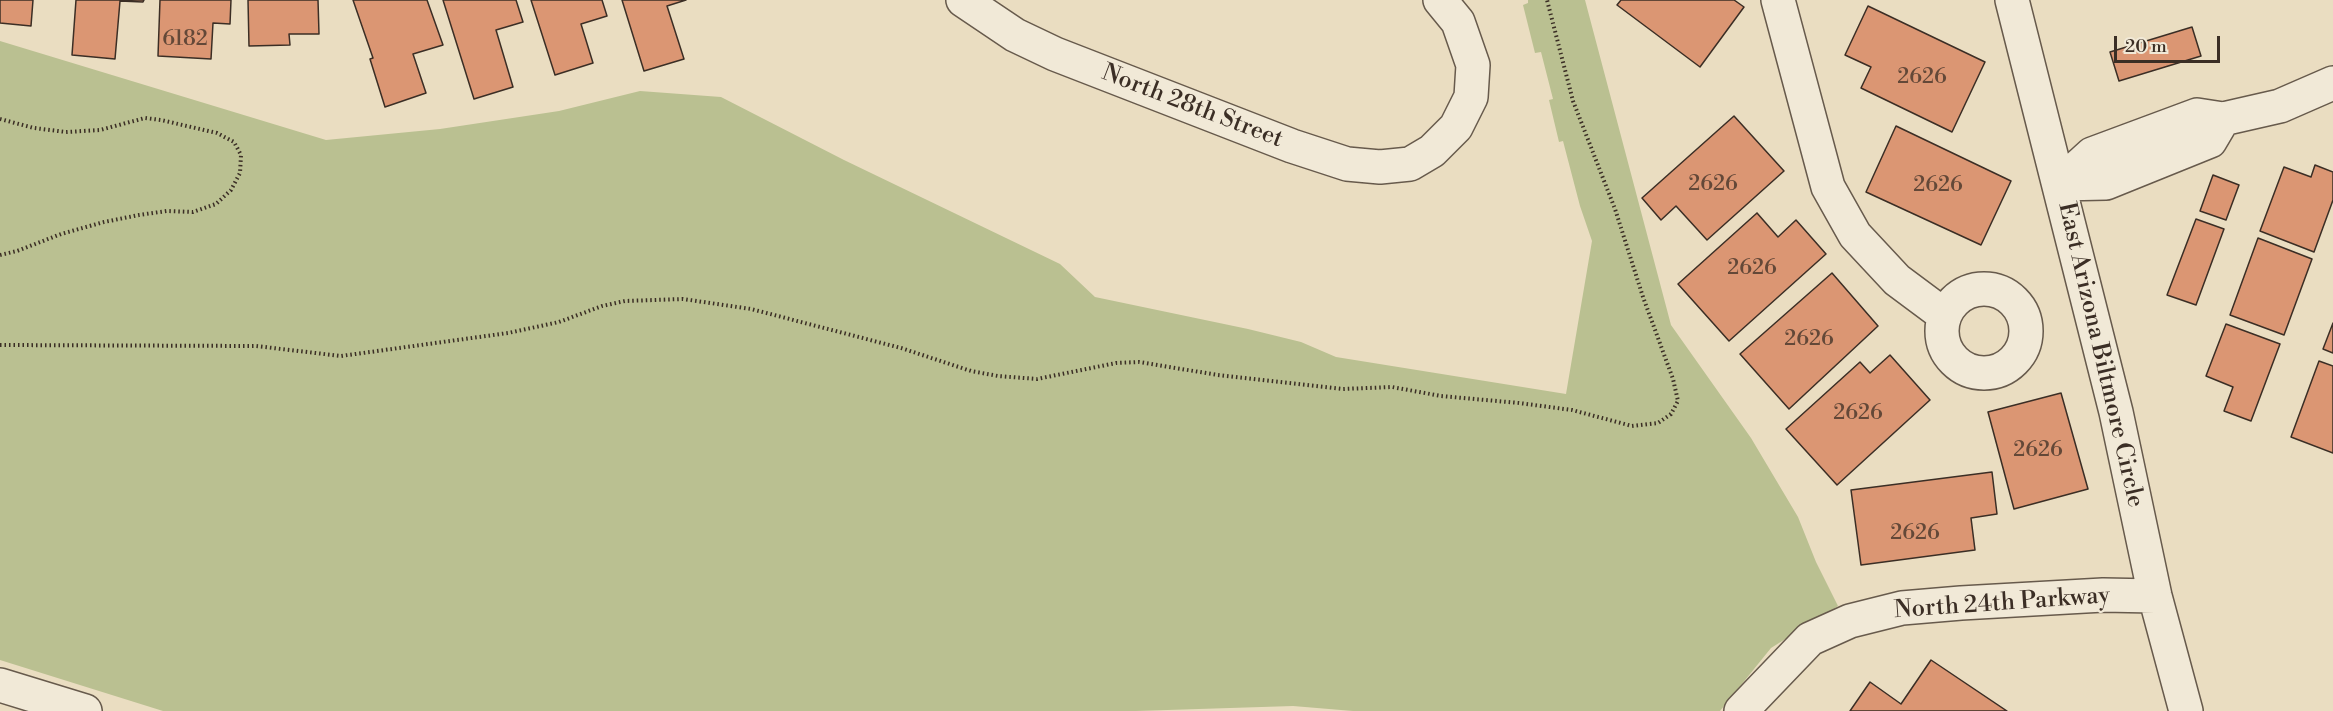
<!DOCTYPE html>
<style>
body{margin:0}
#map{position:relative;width:2333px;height:711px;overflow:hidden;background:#eaddc1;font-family:"Libre Bodoni",serif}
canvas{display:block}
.scale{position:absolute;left:2114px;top:36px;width:106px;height:27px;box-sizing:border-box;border:3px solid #3b2e25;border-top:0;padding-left:8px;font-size:18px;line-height:21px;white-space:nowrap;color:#3b2e25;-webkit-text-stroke:4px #f1e9d7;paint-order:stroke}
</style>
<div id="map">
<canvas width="2333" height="711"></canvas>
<div class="scale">20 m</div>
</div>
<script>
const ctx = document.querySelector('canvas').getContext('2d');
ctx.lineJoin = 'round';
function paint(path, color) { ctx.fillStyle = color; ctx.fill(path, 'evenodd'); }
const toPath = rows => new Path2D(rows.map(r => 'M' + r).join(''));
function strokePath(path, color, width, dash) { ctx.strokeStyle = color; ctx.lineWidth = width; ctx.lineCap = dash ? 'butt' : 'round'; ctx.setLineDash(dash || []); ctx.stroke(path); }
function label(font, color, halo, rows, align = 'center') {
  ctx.font = font + ' "Libre Bodoni",serif'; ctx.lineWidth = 4.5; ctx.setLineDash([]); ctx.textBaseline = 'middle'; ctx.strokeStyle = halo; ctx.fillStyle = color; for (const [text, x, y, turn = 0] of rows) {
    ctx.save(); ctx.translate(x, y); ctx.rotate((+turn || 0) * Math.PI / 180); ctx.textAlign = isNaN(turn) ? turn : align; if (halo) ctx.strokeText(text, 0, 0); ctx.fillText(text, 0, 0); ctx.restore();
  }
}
paint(toPath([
 [1528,0,1585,0,1671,325,1751,438,1798,517,1816,562,1838,606,1771,648,1720,711,1353,711,1293,706,1136,711,163,711,0,660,0,41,326,140,440,129,559,111,640,91,721,97,844,160,1060,264,1095,297,1248,329,1301,342,1336,357,1566,394,1592,241,1580,206,1563,141,1559,142,1549,100,1553,99,1541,52,1535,53,1523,5,1528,3]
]), '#bac091');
const building = toPath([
 [0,0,33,0,31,26,0,23,0,0],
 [76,0,144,0,143,2,120,1,115,59,72,55,76,0],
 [160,0,231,0,230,24,213,23,211,59,158,56,160,0],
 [248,0,318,0,319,34,289,34,290,45,249,46,248,0],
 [353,0,427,0,443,45,413,54,426,93,385,107,370,59,373,58,353,0],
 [443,0,516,0,523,22,496,30,513,87,474,99,443,0],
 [531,0,602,0,607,16,581,24,593,63,555,75,531,0],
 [622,0,686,0,667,6,684,59,644,71,622,0],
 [1621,0,1734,0,1744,7,1700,67,1617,5,1621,0],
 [1868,6,1985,62,1952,132,1861,88,1871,67,1845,55,1868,6],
 [2192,27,2201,56,2119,81,2110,52,2192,27],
 [1734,116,1784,171,1707,240,1676,206,1661,220,1642,198,1734,116],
 [1896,126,2011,181,1981,245,1866,192,1896,126],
 [2315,165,2333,172,2333,200,2314,252,2260,231,2284,167,2311,177,2315,165],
 [2213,175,2239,185,2226,220,2200,211,2213,175],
 [1757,213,1778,237,1796,220,1826,254,1729,341,1678,284,1757,213],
 [2196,219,2224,229,2196,305,2167,295,2196,219],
 [2258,238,2312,259,2284,335,2230,315,2258,238],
 [1832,273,1878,326,1789,409,1740,354,1832,273],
 [2333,323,2333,353,2323,349,2333,323],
 [2226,324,2280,344,2251,421,2224,411,2233,387,2206,376,2226,324],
 [1890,355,1930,400,1837,485,1786,429,1860,362,1870,373,1890,355],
 [2319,361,2333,366,2333,453,2291,437,2319,361],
 [2061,393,2088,489,2014,509,1988,412,2061,393],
 [1992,472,1997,514,1971,518,1975,550,1861,565,1851,490,1992,472],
 [1931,660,2007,711,1850,711,1870,682,1901,704,1931,660]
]);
paint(building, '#db9673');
strokePath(building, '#3b2e25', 1.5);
const street = toPath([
 [963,0,1015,35,1055,54,1292,146,1347,164,1380,167,1410,164,1432,151,1456,127,1471,97,1473,65,1458,22,1440,0],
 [1778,0,1828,187,1855,235,1897,280,1944,315],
 [2012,0,2116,412,2155,596,2186,711],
 [2059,184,2092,154,2197,115,2223,119,2280,106,2333,83],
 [2059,184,2106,183,2210,141,2223,119],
 '1942 331a42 42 0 1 1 84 0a42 42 0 1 1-84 0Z',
 [0,685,85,711],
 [1741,711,1810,639,1850,621,1902,608,1961,603,2103,595,2155,596]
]);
strokePath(street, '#675a4c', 36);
strokePath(toPath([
 [0,119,34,128,66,132,100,130,145,118,161,120,217,133,234,142,241,155,240,173,231,190,216,204,193,212,167,211,139,215,104,222,61,234,17,251,0,255],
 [0,345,256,346,341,356,508,333,559,322,602,306,625,301,683,299,751,309,901,348,971,371,998,376,1037,379,1116,363,1139,362,1218,375,1343,389,1392,387,1441,396,1519,403,1572,410,1632,426,1658,423,1671,414,1678,401,1673,379,1643,297,1615,209,1573,101,1547,0]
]), '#3b2e25', 4, [1.5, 3]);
strokePath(street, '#f1e9d7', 33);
label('21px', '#634838', null, [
 ["6182",185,40],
 ["2626",1922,78],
 ["2626",1713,185],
 ["2626",1938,186],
 ["2626",1752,269],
 ["2626",1809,340],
 ["2626",1858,414],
 ["2626",2038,451],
 ["2626",1915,534]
]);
label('24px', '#3b2e25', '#f1e9d7', [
 ["North 28th Street",1192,107,21],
 ["East Arizona Biltmore Circle",2100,355,77],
 ["North 24th Parkway",2002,604,-4]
]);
</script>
